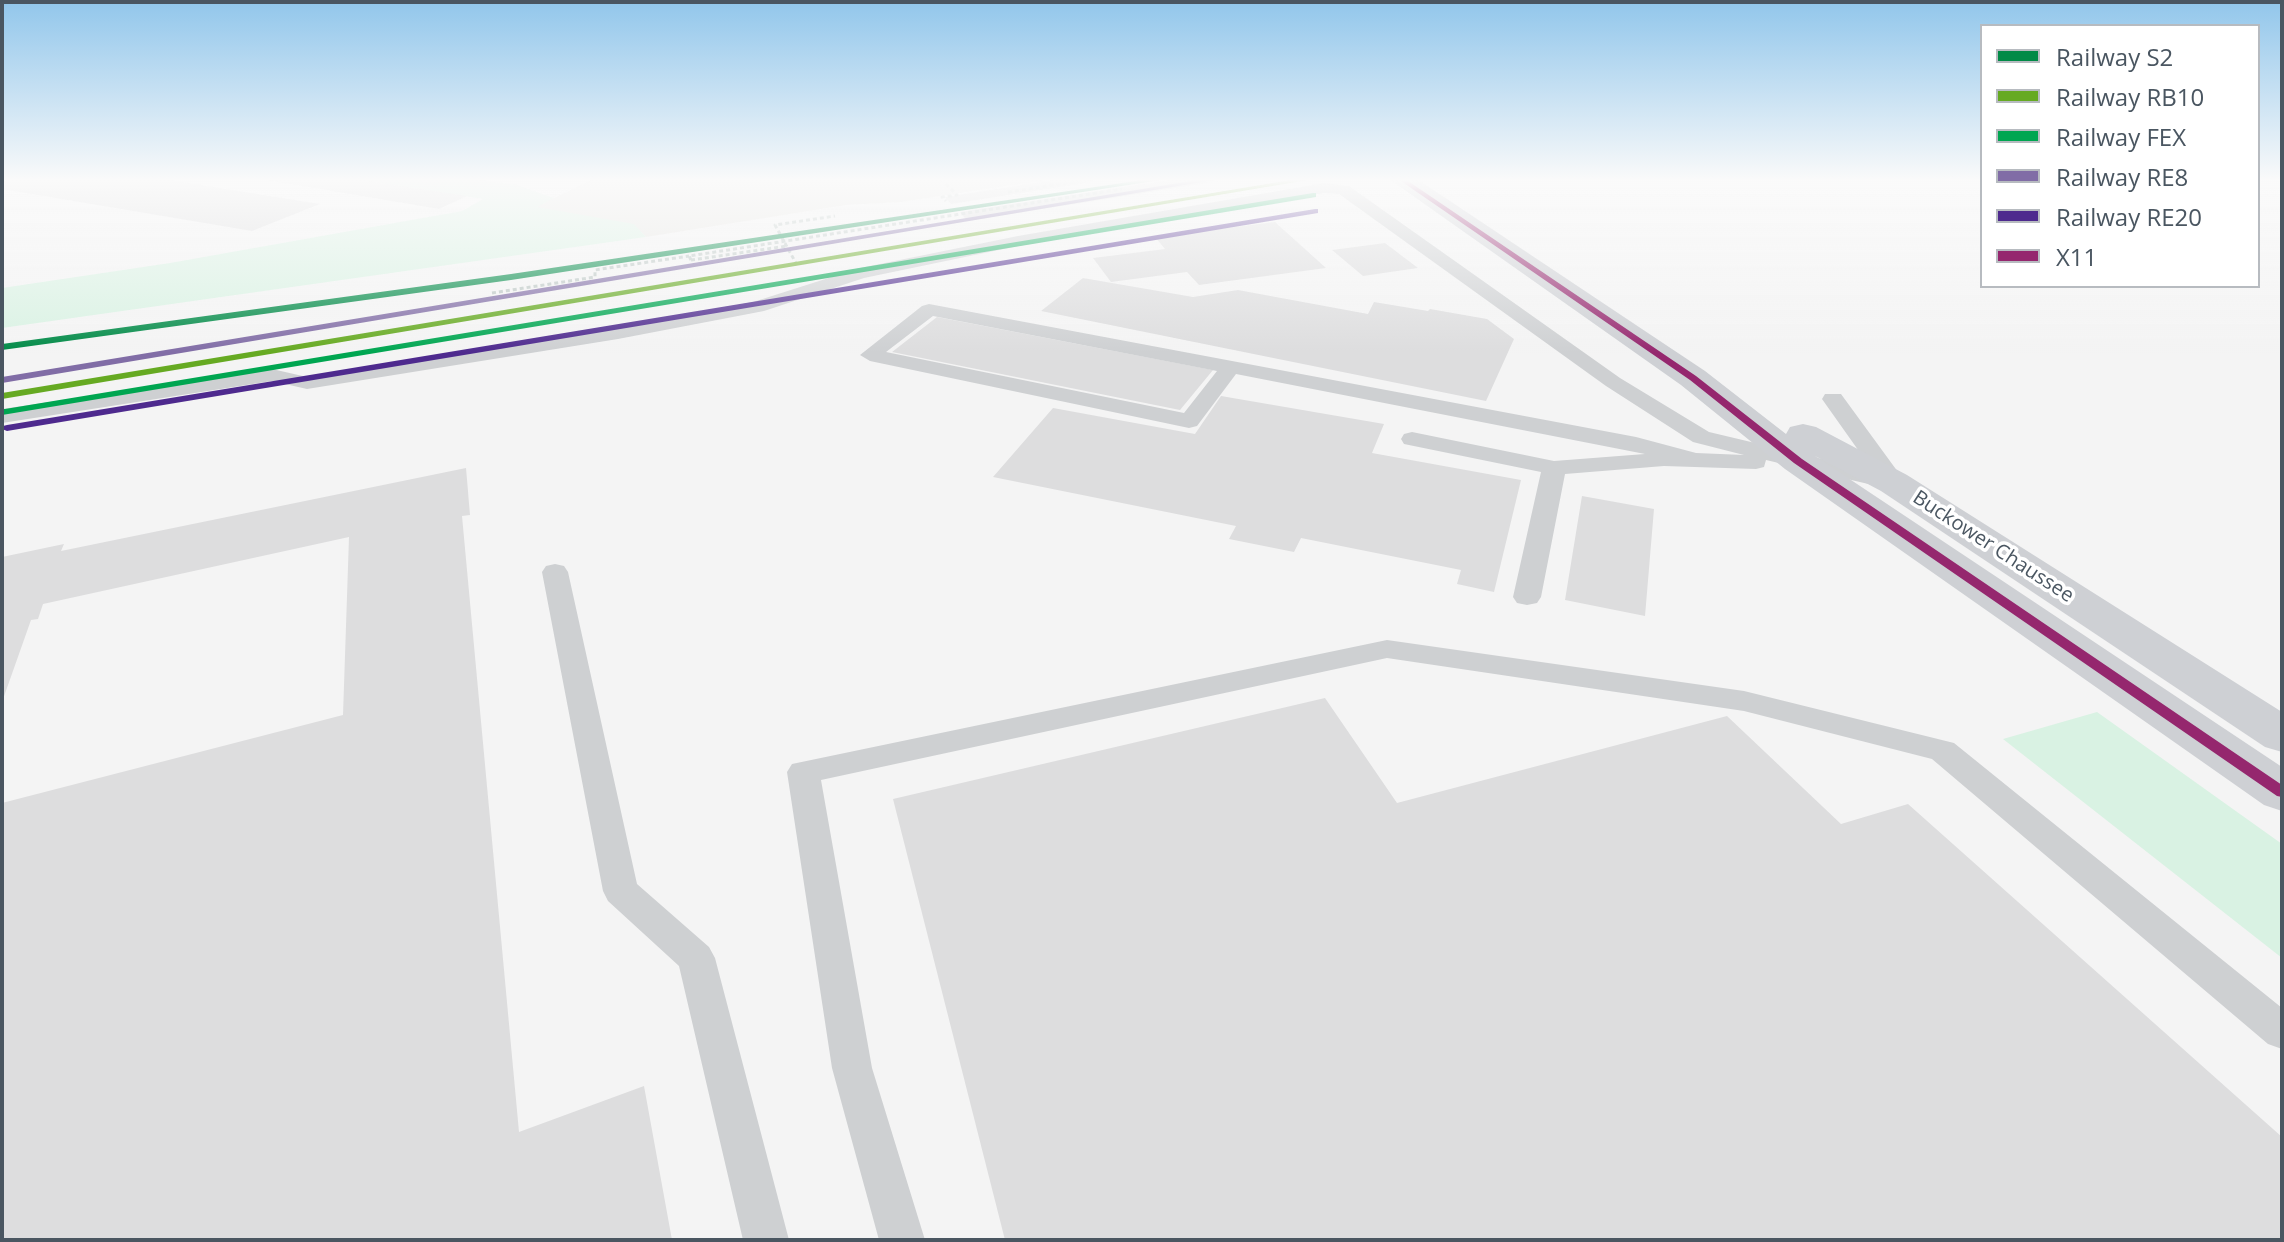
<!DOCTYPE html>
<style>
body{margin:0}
#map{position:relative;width:2284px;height:1242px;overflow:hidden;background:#f4f4f4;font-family:"Open Sans",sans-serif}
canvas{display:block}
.frame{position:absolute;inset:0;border:4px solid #4a5661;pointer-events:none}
.legend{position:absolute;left:1980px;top:24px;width:280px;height:264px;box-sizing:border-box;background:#fff;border:2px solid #b7bbc0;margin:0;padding:10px 14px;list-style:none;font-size:24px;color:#4a5661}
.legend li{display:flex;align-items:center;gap:16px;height:40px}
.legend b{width:40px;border:2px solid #b7bbc0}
</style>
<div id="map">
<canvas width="2284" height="1242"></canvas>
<div class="frame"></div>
<ul class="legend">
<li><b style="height:10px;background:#018a47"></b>Railway S2</li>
<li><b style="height:10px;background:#6a2"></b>Railway RB10</li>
<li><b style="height:10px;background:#00a651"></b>Railway FEX</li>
<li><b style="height:10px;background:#816da6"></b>Railway RE8</li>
<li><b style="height:10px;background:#4e2a8e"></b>Railway RE20</li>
<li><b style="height:10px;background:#95276e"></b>X11</li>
</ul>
</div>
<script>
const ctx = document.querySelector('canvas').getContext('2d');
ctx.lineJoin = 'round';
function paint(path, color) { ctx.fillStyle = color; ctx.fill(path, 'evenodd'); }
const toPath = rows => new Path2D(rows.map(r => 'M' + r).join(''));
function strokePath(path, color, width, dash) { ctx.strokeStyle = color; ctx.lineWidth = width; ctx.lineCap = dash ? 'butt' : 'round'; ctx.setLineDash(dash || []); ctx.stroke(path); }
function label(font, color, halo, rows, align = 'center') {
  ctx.font = font + ' "Open Sans",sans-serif'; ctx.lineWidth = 7; ctx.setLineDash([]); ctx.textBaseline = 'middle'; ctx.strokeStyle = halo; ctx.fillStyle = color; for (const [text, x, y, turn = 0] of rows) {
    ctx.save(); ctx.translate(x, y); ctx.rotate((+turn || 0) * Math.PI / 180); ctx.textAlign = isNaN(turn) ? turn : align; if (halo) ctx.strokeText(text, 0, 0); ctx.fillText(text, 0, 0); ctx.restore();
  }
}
paint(toPath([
 [594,179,1050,179,901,202,846,205,646,237,639,230,535,207]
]), '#e8e7e3');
paint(toPath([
 [354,179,473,179,517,185,554,198,537,207,634,224,646,237,2,328,2,288,170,263,462,211,483,199],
 [2097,712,2282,844,2282,958,2003,739]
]), '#d9f2e3');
paint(toPath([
 [11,179,163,179,320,204,252,231,2,189,2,182],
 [261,179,354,179,467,196,439,209],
 [1061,179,1098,181,951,204,945,197],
 [1178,179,1220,181,967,221,960,212],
 [1275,222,1326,268,1199,285,1187,272,1111,282,1093,258,1165,249,1155,237],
 [1385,243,1418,268,1363,276,1332,250],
 [1083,278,1193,297,1238,290,1368,314,1374,302,1428,311,1430,309,1487,319,1514,339,1486,401,1041,311],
 [937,317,1213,370,1180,410,892,352],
 [1221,396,1384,424,1372,453,1521,480,1494,592,1457,584,1461,570,1301,538,1294,552,1229,539,1236,526,993,477,1053,408,1195,434],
 [466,468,470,515,462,516,519,1132,644,1086,672,1240,2,1240,2,803,343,715,349,537,43,604,38,619,31,620,2,702,2,557,64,544,61,551],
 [1582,496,1654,509,1645,616,1565,600],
 [1325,698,1397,803,1727,716,1841,824,1908,804,2282,1137,2282,1240,1005,1240,893,799]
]), '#ddddde');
strokePath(toPath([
 [941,179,957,195,942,197,946,201],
 [1008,192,1092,179],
 [691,260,689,256,1122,189],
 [691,260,787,246],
 [797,265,775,225,835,216],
 [492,293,595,277,595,270,689,256]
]), '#bcc7c4', 3, [4, 3]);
paint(toPath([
 [1324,183,1349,186,1620,378,1709,432,1873,471,1822,399,1825,394,1841,394,1906,483,1903,488,1894,490,1766,460,1764,467,1756,469,1664,466,1565,474,1541,597,1537,603,1527,605,1517,603,1513,597,1541,472,1404,444,1401,439,1404,434,1412,432,1554,461,1645,454,1236,374,1197,426,1189,428,870,361,860,355,922,306,929,304,1636,437,1696,453,1744,455,1693,442,1606,386,1339,194,1324,193,1018,246,864,278,764,311,618,339,307,389,272,381,2,423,2,409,272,369,307,377,618,327,753,302,860,268,1018,236,1324,183],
 [933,316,1217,371,1184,413,886,352,933,316],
 [555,564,564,566,568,572,637,884,709,947,715,958,789,1240,743,1240,679,966,608,901,603,891,542,572,546,566,555,564],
 [1387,640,1744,691,1954,743,2282,1008,2282,1049,2268,1044,1932,759,1744,711,1387,658,821,780,872,1068,925,1240,879,1240,832,1068,787,772,792,764,1387,640]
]), '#ced0d2');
paint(toPath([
 [1389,179,1417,179,1705,371,1786,434,1790,427,1803,424,1816,427,1907,475,2282,712,2282,752,2265,747,1881,491,1815,456,2282,767,2282,811,2264,805,1785,469,1681,385,1389,179]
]), '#ced0d4');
paint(toPath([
 [1398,179,1405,179,1696,376,1802,459,2282,785,2282,797,2277,796,1794,463,1690,380,1398,179]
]), '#95276e');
paint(toPath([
 [1149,179,1167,179,511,280,2,350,2,344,511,274,1149,179]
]), '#018a47');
paint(toPath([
 [1297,179,1314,179,2,399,2,393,1297,179]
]), '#6a2');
paint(toPath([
 [1313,193,1316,193,1316,197,2,415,2,409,5,409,1313,193]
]), '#00a651');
paint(toPath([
 [1203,179,1220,179,2,383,2,377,1203,179]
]), '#816da6');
paint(toPath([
 [1315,209,1318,209,1318,213,7,431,2,429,3,426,7,425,1315,209]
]), '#4e2a8e');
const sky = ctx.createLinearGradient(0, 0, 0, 353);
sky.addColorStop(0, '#91c6eb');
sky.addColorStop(0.51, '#fafafa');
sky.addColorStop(1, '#fafafa00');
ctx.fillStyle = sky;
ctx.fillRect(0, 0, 2284, 353);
label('20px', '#4a5661', '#fff', [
 ["Buckower Chaussee",1993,547,33]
]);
</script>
